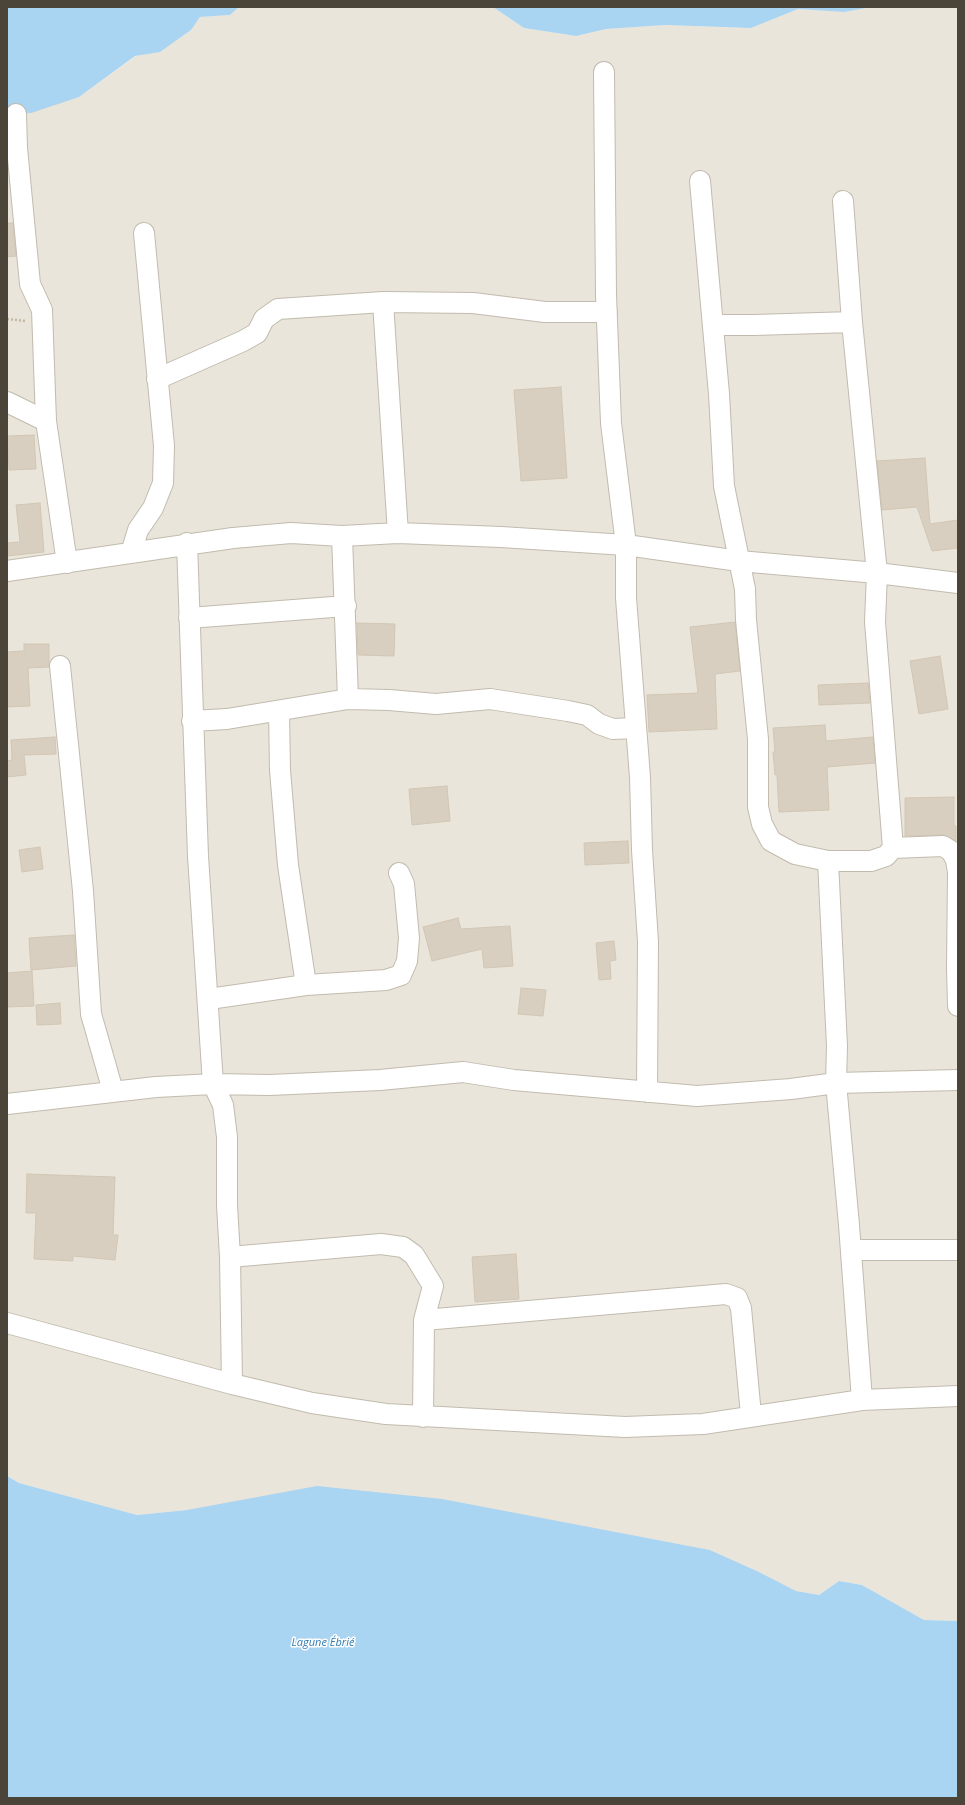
<!DOCTYPE html>
<meta charset="utf-8">
<style>
body{margin:0}
#map{position:relative;width:965px;height:1805px;overflow:hidden;background:#f6f3ec;font-family:"Open Sans",sans-serif}
canvas{display:block}
.frame{position:absolute;inset:0;border:8px solid #4b4439;pointer-events:none}
</style>
<div id="map">
<canvas width="965" height="1805"></canvas>
<div class="frame"></div>
</div>
<script>
const ctx = document.querySelector('canvas').getContext('2d');
ctx.lineJoin = 'round';
function paint(path, color) { ctx.fillStyle = color; ctx.fill(path, 'evenodd'); }
const toPath = rows => new Path2D(rows.map(r => 'M' + r).join(''));
function strokePath(path, color, width, dash) { ctx.strokeStyle = color; ctx.lineWidth = width; ctx.lineCap = dash ? 'butt' : 'round'; ctx.setLineDash(dash || []); ctx.stroke(path); }
function label(font, color, halo, rows, align = 'center') {
  ctx.font = font + ' "Open Sans",sans-serif'; ctx.lineWidth = 3; ctx.setLineDash([]); ctx.textBaseline = 'middle'; ctx.strokeStyle = halo; ctx.fillStyle = color; for (const [text, x, y, turn = 0] of rows) {
    ctx.save(); ctx.translate(x, y); ctx.rotate((+turn || 0) * Math.PI / 180); ctx.textAlign = isNaN(turn) ? turn : align; if (halo) ctx.strokeText(text, 0, 0); ctx.fillText(text, 0, 0); ctx.restore();
  }
}
paint(toPath([
 [239,7,493,7,524,28,576,36,606,29,665,25,751,28,798,9,844,12,872,7,958,7,958,1621,924,1620,862,1585,839,1581,819,1595,796,1591,759,1572,710,1550,613,1532,187,1510,137,1515,19,1483,7,1476,7,114,79,97,136,56,160,51,191,30,200,17,230,15]
]), '#eae5da');
paint(toPath([
 [7,7,239,7,230,15,200,17,191,30,160,52,135,56,79,97,31,113,7,114],
 [493,7,872,7,844,12,798,9,751,28,665,25,606,29,576,36,524,28],
 [7,1476,19,1483,137,1515,187,1510,317,1486,442,1499,710,1550,759,1572,796,1591,819,1595,839,1581,862,1585,924,1620,958,1621,958,1798,7,1798]
]), '#a9d4f2');
const building = toPath([
 [7,223,13,223,16,256,7,257,7,223],
 [561,387,567,478,521,481,514,390,561,387],
 [34,435,36,469,9,470,7,436,34,435],
 [925,458,930,524,958,520,958,548,932,551,917,507,882,510,877,461,925,458],
 [40,503,44,552,7,556,7,543,20,542,16,505,40,503],
 [735,622,740,671,715,674,717,729,649,732,647,695,698,693,690,627,735,622],
 [357,623,395,624,394,656,358,655,357,623],
 [24,644,49,644,49,667,28,668,30,706,7,707,7,652,24,651,24,644],
 [940,656,948,709,919,714,910,661,940,656],
 [868,683,870,703,819,705,818,685,868,683],
 [825,725,826,741,873,737,875,763,827,767,829,810,779,812,777,775,775,775,773,752,775,752,773,728,825,725],
 [55,737,56,754,24,755,26,775,7,777,7,761,12,760,11,740,55,737],
 [447,786,450,821,412,825,409,789,447,786],
 [954,797,954,826,956,826,956,841,943,835,905,836,905,798,954,797],
 [628,841,629,863,585,865,584,843,628,841],
 [40,847,43,869,22,872,19,850,40,847],
 [458,918,461,929,510,926,513,966,484,968,482,949,432,961,423,927,458,918],
 [74,935,76,966,31,970,29,938,74,935],
 [614,941,616,960,610,961,611,979,599,980,596,943,614,941],
 [32,971,34,1006,7,1007,7,973,32,971],
 [521,988,546,990,543,1016,518,1014,521,988],
 [60,1003,61,1024,37,1025,36,1005,60,1003],
 [27,1174,115,1177,113,1235,118,1235,115,1260,73,1256,73,1261,34,1259,36,1213,26,1213,27,1174],
 [516,1254,519,1299,475,1302,472,1257,516,1254]
]);
paint(building, '#d8cfc1');
strokePath(building, '#d3c7b4', 1);
const minor = toPath([
 [604,72,606,295,611,423,626,545,626,598,640,777,642,850,648,942,647,1092],
 [16,114,17,148,30,284,42,310,46,421,67,563],
 [700,181,719,394,724,486,745,589,746,620,758,739,758,807,762,824,771,841,795,854,828,861,871,861,886,856,893,848,943,846,951,851,956,860,958,872,957,969,958,1006],
 [843,201,852,322,877,573,875,622,893,848],
 [383,302,398,533],
 [713,325,754,325,852,322],
 [157,379,243,341,257,333,264,319,278,309,383,302,473,303,545,312,607,312],
 [7,402,46,421],
 [342,536,348,699],
 [187,543,198,856,213,1084,223,1105,227,1137,227,1205,230,1257,232,1384],
 [131,553,138,530,153,508,163,483,164,446,144,233],
 [7,571,233,538,291,533,342,536,398,533,501,537,626,545,739,561,877,573,958,583],
 [189,618,346,606],
 [60,666,83,891,91,1014,113,1091],
 [279,711,280,770,288,865,306,985],
 [192,721,227,719,348,699,389,700,436,704,490,699,568,711,587,715,599,724,613,729,636,728],
 [828,861,837,1046,836,1083,849,1225,862,1400],
 [209,999,306,985,386,980,401,975,407,961,409,938,404,884,399,873],
 [7,1104,156,1087,213,1084,270,1085,380,1080,463,1072,514,1080,697,1096,791,1089,836,1083,958,1080],
 [851,1250,958,1250],
 [230,1257,381,1244,403,1247,414,1255,433,1286,424,1320,423,1417],
 [424,1320,726,1294,737,1298,741,1308,751,1415],
 [7,1323,232,1384,312,1403,386,1414,625,1427,703,1424,862,1400,958,1396]
]);
strokePath(minor, '#c2bbae', 22);
strokePath(toPath([
 [7,319,26,321]
]), '#c4b79f', 2.5, [2, 2]);
strokePath(minor, '#fff', 20);
label('italic 11px', '#2e7ab2', '#fff', [
 ["Lagune Ébrié",323,1643]
]);
</script>
